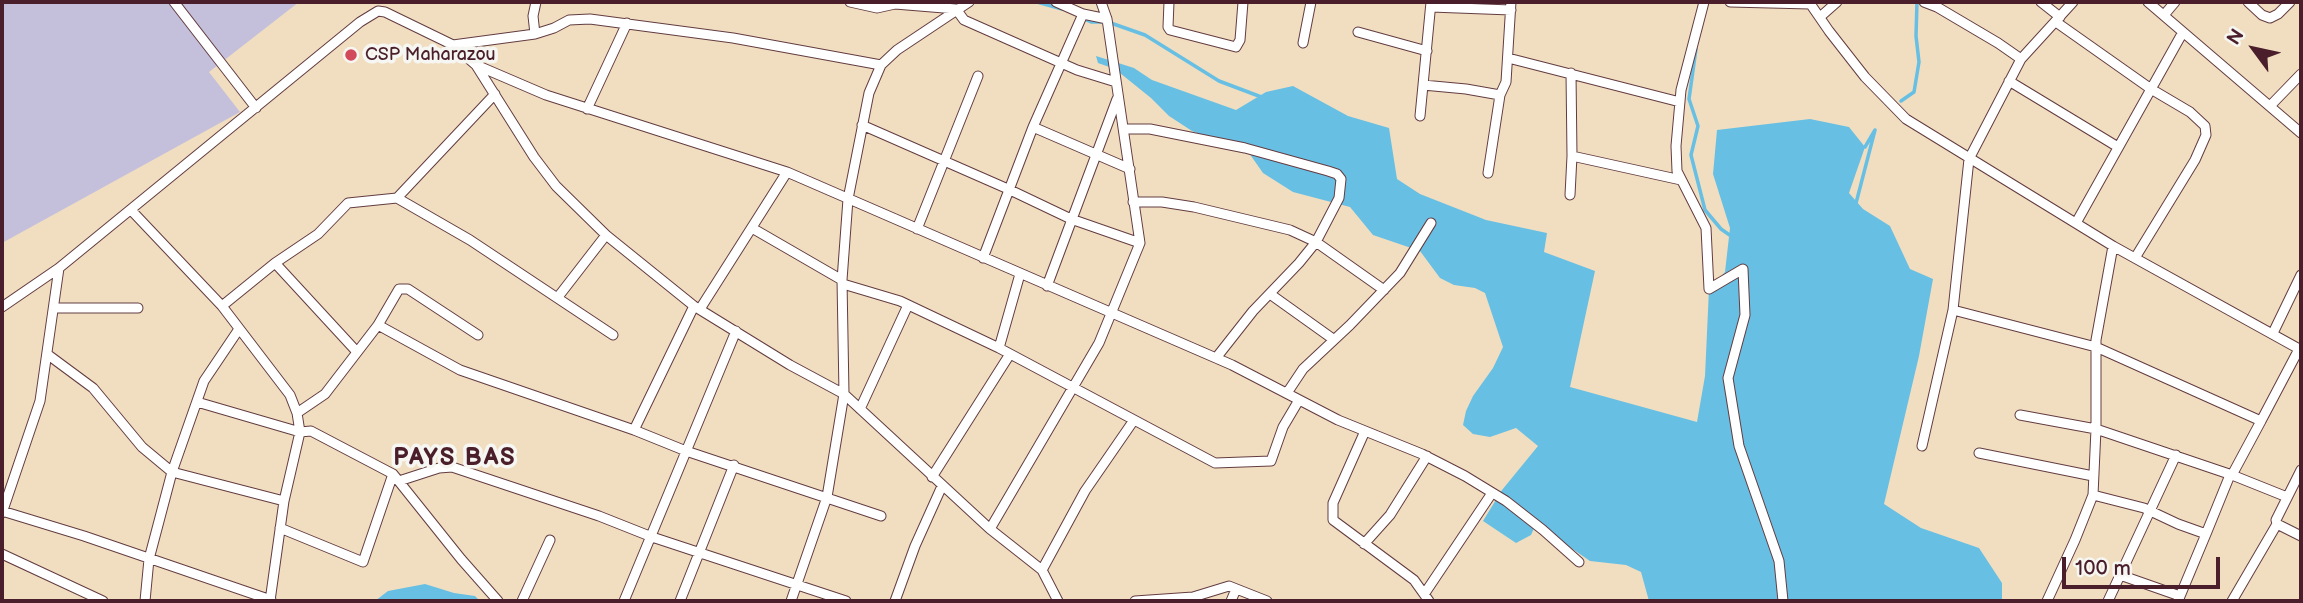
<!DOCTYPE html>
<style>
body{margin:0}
#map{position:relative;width:2303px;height:603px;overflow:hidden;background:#f1dec0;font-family:"Balsamiq Sans",sans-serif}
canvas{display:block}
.frame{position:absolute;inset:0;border:4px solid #4a1f2b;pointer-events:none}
.north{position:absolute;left:2219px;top:14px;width:70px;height:70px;-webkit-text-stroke:5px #f6f6f2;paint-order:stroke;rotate:303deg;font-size:19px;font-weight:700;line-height:28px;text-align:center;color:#4a1f2b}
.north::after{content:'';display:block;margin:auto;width:24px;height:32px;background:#4a1f2b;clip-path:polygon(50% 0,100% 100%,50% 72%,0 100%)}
.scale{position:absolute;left:2062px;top:557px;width:158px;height:32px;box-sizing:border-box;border:4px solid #4a1f2b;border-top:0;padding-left:9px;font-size:21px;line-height:24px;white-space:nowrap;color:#4a1f2b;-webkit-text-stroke:5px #f6f6f2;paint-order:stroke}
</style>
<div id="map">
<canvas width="2303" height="603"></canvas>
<div class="frame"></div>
<div class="north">N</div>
<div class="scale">100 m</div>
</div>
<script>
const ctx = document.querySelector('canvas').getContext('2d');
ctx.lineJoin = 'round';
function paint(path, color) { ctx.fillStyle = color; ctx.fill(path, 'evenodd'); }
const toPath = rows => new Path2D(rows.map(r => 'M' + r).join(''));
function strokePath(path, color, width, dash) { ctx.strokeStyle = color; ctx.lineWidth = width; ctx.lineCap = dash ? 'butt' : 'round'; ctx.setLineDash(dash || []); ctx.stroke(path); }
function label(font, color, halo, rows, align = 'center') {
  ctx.font = font + ' "Balsamiq Sans",sans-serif'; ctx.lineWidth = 7; ctx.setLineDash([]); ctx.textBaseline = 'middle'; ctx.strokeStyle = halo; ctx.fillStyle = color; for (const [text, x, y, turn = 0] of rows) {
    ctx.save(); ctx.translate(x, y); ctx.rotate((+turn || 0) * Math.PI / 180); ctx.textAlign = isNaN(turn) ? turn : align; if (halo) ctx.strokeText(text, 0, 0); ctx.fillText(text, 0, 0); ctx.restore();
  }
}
paint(toPath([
 [2,2,299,2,209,72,240,112,2,243]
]), '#c4c0db');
paint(toPath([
 [1096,56,1134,68,1152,80,1236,110,1266,92,1293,86,1348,116,1389,128,1397,179,1420,194,1486,220,1547,233,1544,252,1595,271,1570,387,1697,422,1705,376,1709,289,1725,272,1730,228,1713,174,1717,130,1810,119,1849,127,1865,147,1849,193,1863,209,1890,226,1910,269,1933,279,1919,356,1884,504,1921,528,1979,548,2002,583,2002,601,1649,601,1641,572,1626,565,1590,561,1536,524,1531,535,1516,543,1483,521,1502,490,1538,446,1516,428,1490,437,1473,434,1463,425,1466,411,1473,396,1493,368,1503,347,1485,293,1475,288,1454,285,1440,278,1420,251,1373,235,1350,207,1293,192,1263,173,1249,153,1192,131,1169,116,1151,98,1115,69,1098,63],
 [425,584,454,593,475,596,480,601,375,601,388,591]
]), '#67bfe4');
strokePath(toPath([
 [1037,2,1062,9],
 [1082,18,1091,22,1101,22],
 [1108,22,1145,35,1219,81,1264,98],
 [1696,49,1689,99,1698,126,1691,155,1705,210,1721,229,1731,236],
 [1901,101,1914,92,1919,62,1916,36,1917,2],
 [1855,207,1875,130,1865,147]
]), '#67bfe4', 3.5);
const minor = toPath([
 [174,2,256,108],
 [850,2,877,8,895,4,956,9,964,20,1077,70,1116,82],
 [1101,2,1107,19],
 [1169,2,1168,27,1170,30,1236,47,1240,40,1243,2],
 [1431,2,1423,85,1466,89,1500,95],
 [1704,2,1681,90,1676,146,1677,171,1706,228,1709,289,1743,269,1745,315,1728,378,1739,446,1779,561,1783,601],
 [1730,2,1810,4],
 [1809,2,1829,31,1865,77,1906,119,2113,246,2301,350],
 [1924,2,1937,7,1998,43,2021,59],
 [2041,2,2060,17],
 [2148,2,2301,133],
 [2248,2,2262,15,2270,18,2278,14,2290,2],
 [1431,7,1511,10],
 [2164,15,2175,2],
 [1820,17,1837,2],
 [2056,22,2151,89,2190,112,2205,126,2206,135,2195,160,2135,258],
 [1358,32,1427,51],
 [535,34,533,16,536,2],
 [1303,43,1311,2],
 [453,45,535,34,554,28,569,20,590,19,733,38,881,65],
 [1508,58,1680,102],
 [476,65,534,157,556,186,606,235,694,306,790,365,844,394,990,529,1042,570,1058,601],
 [2009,81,2118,147],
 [2270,106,2301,74],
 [587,109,627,23],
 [1420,116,1423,85],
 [862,125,1008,189,1071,219,1140,243],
 [1033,127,1130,169],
 [1124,129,1150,129,1245,148,1328,171,1337,174,1341,179,1339,198,1316,242,1299,263,1253,311,1216,358],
 [1572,156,1681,180],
 [1488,173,1500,95,1506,82,1511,2],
 [1570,195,1572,156,1571,73],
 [397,198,495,94],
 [1133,202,1162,202,1194,207,1290,230,1316,242,1384,290],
 [131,210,222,306,290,395,297,413,300,432,284,501,270,601],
 [2076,223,2183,32],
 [752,228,842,280],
 [917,229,978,76],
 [2113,246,2096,340,2096,429,2093,495,2144,508,2178,524,2206,534,2230,475],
 [983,258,1033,127,1083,14],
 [275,263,357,352],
 [843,284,900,301,999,348,1215,463,1271,461,1283,427,1299,400],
 [1047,286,1117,99],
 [1270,294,1333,339],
 [558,297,606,235],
 [222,306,275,263,318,234,348,203,397,198,470,240,613,335],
 [2,307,59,268,360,22,378,11,385,12,453,45,476,65,546,95,787,172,1232,365,1338,420,1422,454,1465,476,1506,501,1543,530,1579,562],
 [54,308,138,308],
 [700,309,787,172],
 [1953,310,2096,347,2261,421,2299,349],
 [378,325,460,370,634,430,686,451,881,516],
 [2273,333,2301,275],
 [999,348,1020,274],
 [47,354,93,388,142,447,172,472,284,501],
 [1287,393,1303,369,1350,325,1400,273,1431,223],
 [197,402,300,432,311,431,393,474,461,559,498,601],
 [860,409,908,305],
 [297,413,325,394,378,325,399,289,408,289,478,335],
 [2020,415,2096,429,2232,475,2261,421],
 [634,430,694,306],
 [1365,431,1333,503,1333,520,1414,580,1429,601],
 [1922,446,1953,310,1969,159,2021,59,2073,2],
 [1979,453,2093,476],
 [2232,475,2287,497],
 [932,477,1010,354],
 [399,481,439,468,452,467,599,516,652,537,846,601],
 [2,511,84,536,271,600],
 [2,513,40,401,59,268],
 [2277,524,2301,536],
 [280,528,363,562,393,474],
 [990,529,1099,343,1140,243,1107,19,1083,14,1056,2],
 [1364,544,1390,515,1427,456],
 [2,554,103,601],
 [1042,570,1085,491,1134,420],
 [2120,575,2180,596],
 [1425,593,1492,493],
 [145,601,149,559,172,472,204,381,239,329],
 [522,601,550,540],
 [624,601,736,331],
 [680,601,734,465],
 [791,601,827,497,844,394,842,280,848,199,869,93,881,65,897,50,969,2],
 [895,601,915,546,942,486],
 [1135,601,1193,597,1229,586,1267,601],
 [1231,601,1236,589],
 [2047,601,2075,540,2093,495],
 [2108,601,2176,455],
 [2178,601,2206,534],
 [2232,601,2277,524,2276,520,2301,470]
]);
strokePath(minor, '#633c41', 11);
strokePath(minor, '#fff', 9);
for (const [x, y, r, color] of [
 [351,55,7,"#d1495b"]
]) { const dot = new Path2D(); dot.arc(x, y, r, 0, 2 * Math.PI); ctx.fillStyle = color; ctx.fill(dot); strokePath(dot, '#f6f6f2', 2.5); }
label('18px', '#4a1f2b', '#f6f6f2', [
 ["CSP Maharazou",365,55]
], 'left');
ctx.letterSpacing = '2px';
label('bold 24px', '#4a1f2b', '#f6f6f2', [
 ["PAYS BAS",455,459]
]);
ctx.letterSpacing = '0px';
</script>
